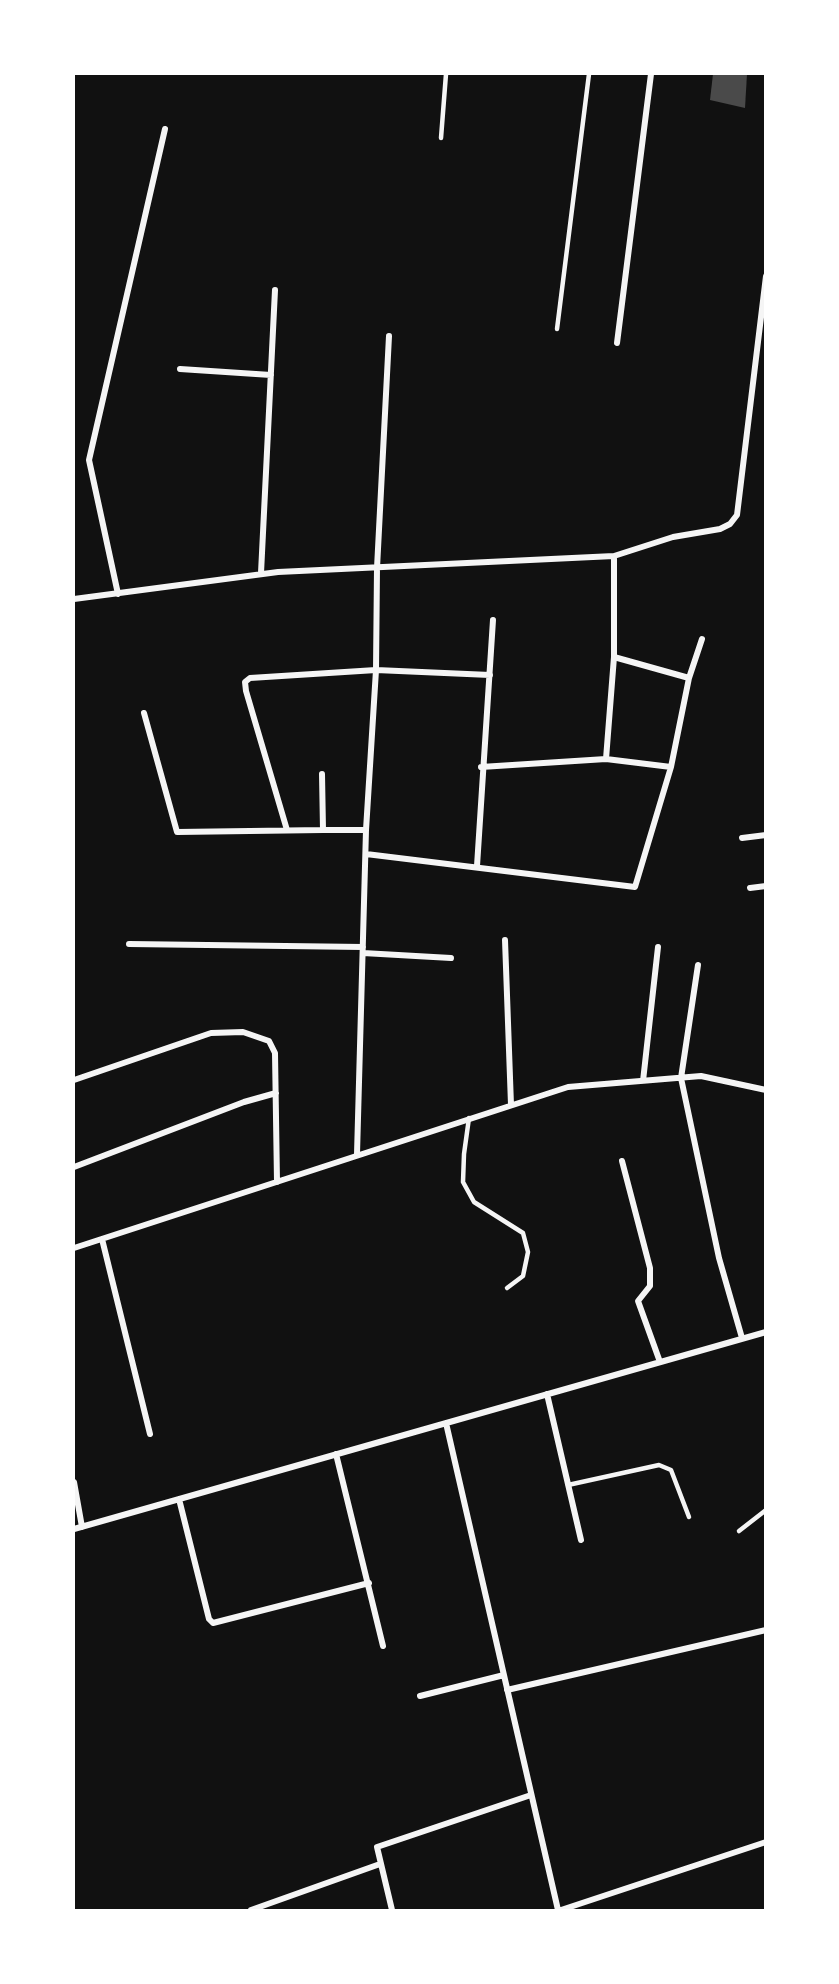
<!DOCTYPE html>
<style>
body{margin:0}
#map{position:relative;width:839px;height:1984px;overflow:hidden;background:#111;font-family:"Sofia Sans Condensed",sans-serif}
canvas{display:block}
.frame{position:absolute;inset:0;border:75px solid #fff;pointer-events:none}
</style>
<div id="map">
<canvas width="839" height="1984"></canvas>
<div class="frame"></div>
</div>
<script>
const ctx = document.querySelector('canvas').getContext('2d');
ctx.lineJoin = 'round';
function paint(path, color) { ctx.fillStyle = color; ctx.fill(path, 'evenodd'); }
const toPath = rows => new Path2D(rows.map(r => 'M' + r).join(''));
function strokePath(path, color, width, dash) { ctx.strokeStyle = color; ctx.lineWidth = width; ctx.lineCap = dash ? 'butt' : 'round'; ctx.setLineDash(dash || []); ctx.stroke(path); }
paint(toPath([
 [713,74,747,74,745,108,710,100]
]), '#4a4a4a');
strokePath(toPath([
 [441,138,446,74],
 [557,329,589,74],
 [469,1118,464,1154,463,1182,474,1202,523,1233,528,1252,523,1276,507,1288],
 [568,1485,659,1465,671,1470,689,1517],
 [739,1531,766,1510]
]), '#f5f5f5', 4.5);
strokePath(toPath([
 [617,343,651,74],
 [180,369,271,375],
 [261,573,275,290],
 [118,594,89,460,165,129],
 [74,599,278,572,614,556,673,537,720,529,730,524,737,515,766,276],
 [689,678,702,639],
 [144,713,177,832,323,830,322,774],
 [606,759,614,657,614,556],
 [481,767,606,759,671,767],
 [287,830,246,691,245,682,250,678,376,670,490,675],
 [323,830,366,830],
 [742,838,766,835],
 [366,854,635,887,671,767,689,678,614,657],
 [477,866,493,620],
 [750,888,766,886],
 [505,940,511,1105],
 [129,944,363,947],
 [363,953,451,958],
 [698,965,681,1078,719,1258,742,1338],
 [74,1080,211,1033,243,1032,269,1041,275,1053,277,1182],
 [643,1081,658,947],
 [357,1154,366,830,376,670,377,568,389,336],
 [622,1161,650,1268,650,1286,638,1301,660,1362],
 [74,1167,244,1102,276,1093],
 [102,1239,150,1434],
 [74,1248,568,1087,701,1076,766,1090],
 [547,1394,581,1540],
 [446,1423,558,1910],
 [336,1454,383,1646],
 [74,1482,82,1527],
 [179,1499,209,1619,213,1623,369,1583],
 [74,1529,766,1332],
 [507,1690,766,1630],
 [420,1696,504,1675],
 [251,1910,380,1864],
 [392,1910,377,1847,531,1795],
 [561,1910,766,1842]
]), '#f5f5f5', 6);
</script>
